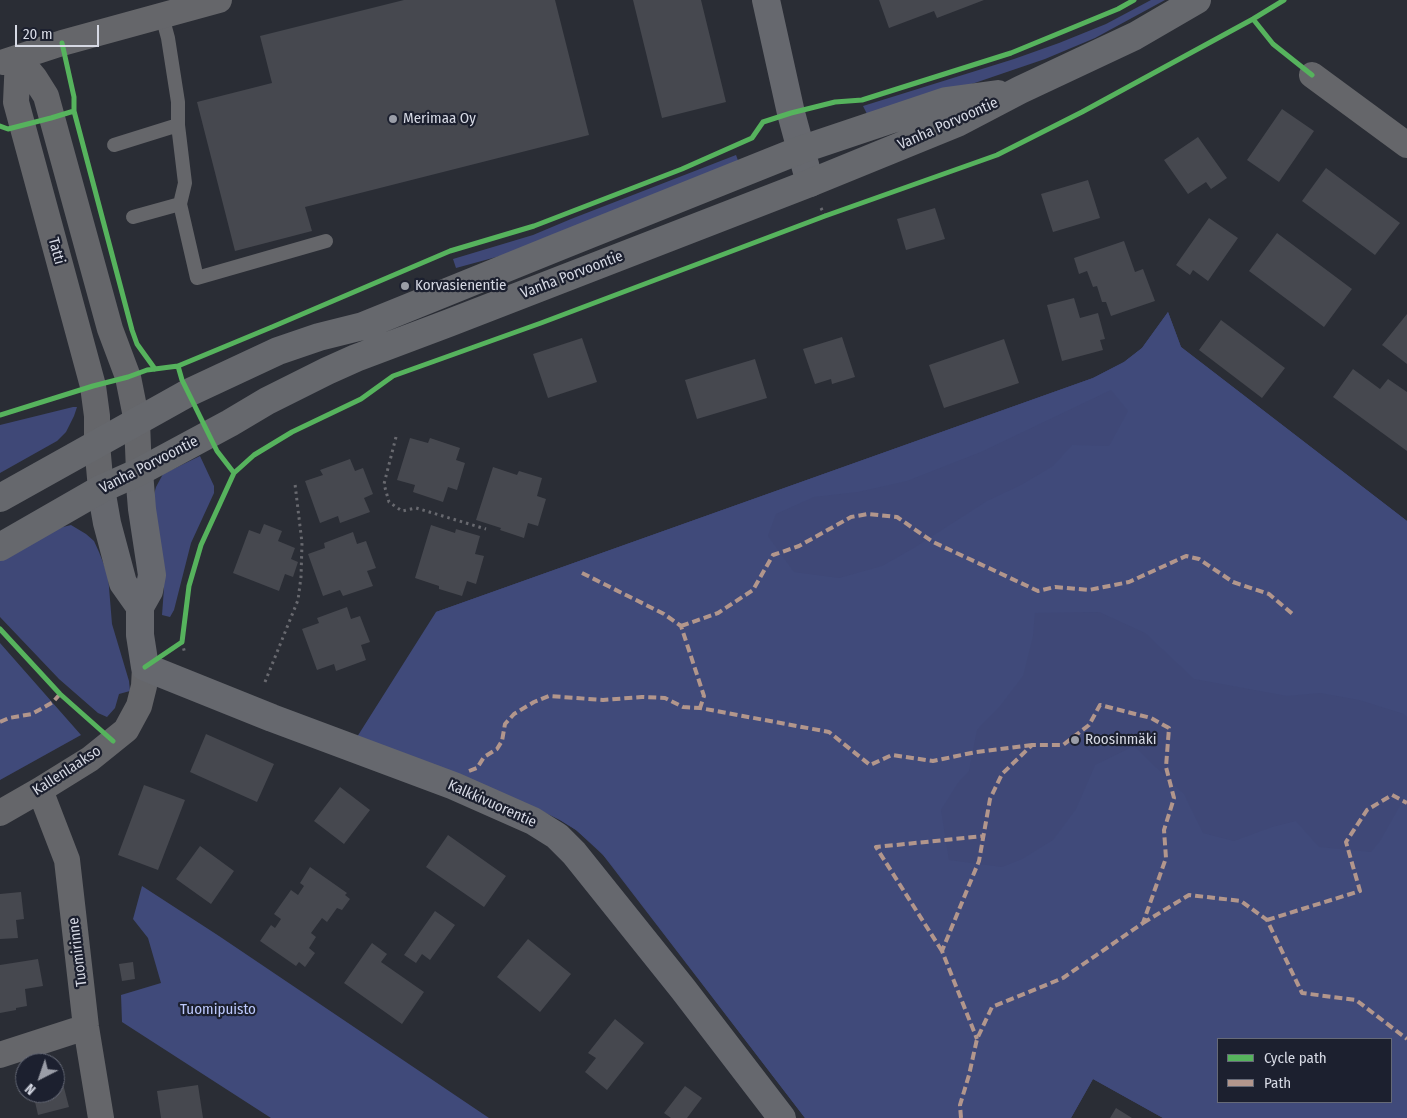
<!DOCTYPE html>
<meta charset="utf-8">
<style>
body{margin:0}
#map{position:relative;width:1407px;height:1118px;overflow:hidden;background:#2a2d35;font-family:"Fira Sans Condensed",sans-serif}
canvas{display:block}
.legend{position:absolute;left:1217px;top:1038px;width:175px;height:65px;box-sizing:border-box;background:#1c202f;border:1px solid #666a77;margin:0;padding:6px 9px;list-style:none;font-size:15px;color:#d6d9e4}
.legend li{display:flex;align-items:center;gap:10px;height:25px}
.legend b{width:25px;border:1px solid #666a77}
.north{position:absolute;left:15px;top:1053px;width:50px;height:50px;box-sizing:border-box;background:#1c202f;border:1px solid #666a77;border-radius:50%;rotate:221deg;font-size:14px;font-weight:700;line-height:20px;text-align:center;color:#d6d9e4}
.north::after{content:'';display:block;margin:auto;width:18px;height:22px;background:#9a9da7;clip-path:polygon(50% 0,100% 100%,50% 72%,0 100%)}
.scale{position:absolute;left:15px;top:25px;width:84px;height:22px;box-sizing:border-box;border:2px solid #d6d9e4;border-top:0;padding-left:6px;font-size:15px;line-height:18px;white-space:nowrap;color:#d6d9e4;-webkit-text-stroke:4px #1c202f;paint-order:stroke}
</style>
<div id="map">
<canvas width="1407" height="1118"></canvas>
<ul class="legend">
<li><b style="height:6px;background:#56b35d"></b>Cycle path</li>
<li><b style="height:6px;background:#b2968c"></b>Path</li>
</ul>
<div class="north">N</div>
<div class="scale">20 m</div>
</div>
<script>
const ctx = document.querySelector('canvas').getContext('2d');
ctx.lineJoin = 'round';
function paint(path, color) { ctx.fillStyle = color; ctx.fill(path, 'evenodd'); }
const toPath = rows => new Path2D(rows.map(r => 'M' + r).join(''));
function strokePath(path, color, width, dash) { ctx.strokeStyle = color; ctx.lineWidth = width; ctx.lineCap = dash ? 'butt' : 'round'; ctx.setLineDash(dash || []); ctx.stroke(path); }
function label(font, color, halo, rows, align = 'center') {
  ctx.font = font + ' "Fira Sans Condensed",sans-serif'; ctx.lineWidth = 4.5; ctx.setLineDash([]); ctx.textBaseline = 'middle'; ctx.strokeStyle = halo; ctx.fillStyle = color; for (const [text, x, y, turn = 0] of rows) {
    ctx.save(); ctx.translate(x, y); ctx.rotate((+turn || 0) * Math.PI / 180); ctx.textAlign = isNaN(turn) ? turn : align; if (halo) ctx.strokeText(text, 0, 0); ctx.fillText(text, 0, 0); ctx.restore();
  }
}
paint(toPath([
 [1151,0,1165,0,1095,38,1045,59,960,88,867,114,863,106,1014,59,1059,43,1106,24],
 [736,155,739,163,511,253,456,268,453,259,533,235,571,219],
 [1168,312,1181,347,1407,521,1407,1118,1163,1118,1093,1079,1071,1118,805,1118,603,855,576,830,560,820,536,808,436,612,1093,378,1124,362,1142,348],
 [1218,1039,1391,1039,1391,1102,1218,1102],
 [73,407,77,407,74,416,66,432,57,441,0,473,0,425],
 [200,456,214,486,214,493,191,543,174,610,170,617,162,615,164,588,163,571,153,498,156,487,163,474],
 [71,525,86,534,94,541,99,552,108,575,112,624,129,681,130,691,119,694,115,708,107,717,98,713,59,679,0,617,0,560,59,528]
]), '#3f4877');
paint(toPath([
 [1168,312,1181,347,1407,521,1407,717,1404,714,1359,700,1320,693,1287,696,1194,679,1145,633,1099,612,1035,613,1033,636,1023,676,1001,705,977,730,969,771,958,783,941,810,949,860,1002,867,1022,859,1053,840,1076,809,1095,765,1134,746,1184,794,1203,833,1234,841,1272,827,1296,821,1319,847,1371,852,1380,841,1407,793,1407,1118,1163,1118,1093,1079,1071,1118,805,1118,610,863,598,849,576,830,560,820,536,808,357,737,436,612,1093,378,1124,362,1142,348],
 [1111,390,1128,411,1109,446,1072,445,1053,466,1021,485,987,501,912,549,882,566,839,578,794,572,768,536,776,514,814,497,858,492,907,481,981,452],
 [1218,1039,1391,1039,1391,1102,1218,1102],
 [0,643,81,735,0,780],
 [142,886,219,936,489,1118,271,1118,122,1022,121,995,161,983,148,938,133,919]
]), '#404a7a');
paint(toPath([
 [404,0,555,0,589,135,305,207,312,231,235,251,197,102,272,83,260,36],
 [633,0,701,0,726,102,662,118],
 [879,0,984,0,937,18,934,11,889,28],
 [1282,109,1314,131,1279,182,1247,160],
 [1198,137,1227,178,1211,189,1206,182,1188,194,1164,160],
 [1326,168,1400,223,1375,255,1302,201],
 [1088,180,1100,218,1053,232,1041,194],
 [935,208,945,239,906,250,897,219],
 [1209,218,1238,238,1208,281,1193,270,1190,275,1176,265],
 [1277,233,1352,289,1324,327,1249,271],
 [1124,241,1135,272,1143,269,1155,301,1111,316,1106,302,1102,302,1097,286,1093,287,1087,271,1079,274,1074,258],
 [1074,298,1080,318,1098,313,1105,339,1100,340,1103,350,1062,361,1047,305],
 [1407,314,1407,364,1382,345],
 [1221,320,1285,368,1262,398,1199,350],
 [842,337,855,377,832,384,831,379,815,384,803,349],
 [582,338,597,382,548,398,533,354],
 [1004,339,1019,383,944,408,929,365],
 [755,359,767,398,697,419,685,380],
 [1353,369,1380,389,1388,379,1407,392,1407,451,1333,397],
 [410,438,428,443,430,438,460,448,456,460,465,463,457,490,448,487,443,502,413,492,415,485,397,480],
 [350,459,355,471,363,468,373,494,364,498,370,512,340,523,338,516,320,523,305,481,323,475,320,470],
 [493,467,517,475,519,471,542,478,537,496,546,499,538,526,528,523,524,538,500,530,501,528,476,520],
 [264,524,282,531,278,541,295,548,291,559,298,562,293,577,285,574,279,591,233,573,249,530,260,534],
 [431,525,455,533,456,529,480,536,475,554,484,556,476,584,467,581,462,596,439,589,439,586,415,578],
 [353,532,357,544,366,541,376,568,367,571,373,586,343,596,340,590,323,596,308,554,325,548,324,543],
 [347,607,351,619,360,616,370,642,361,645,366,660,336,671,334,664,317,670,302,629,319,623,317,618],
 [206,734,274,764,257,802,190,772],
 [144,785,185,800,158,870,118,855],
 [340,787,370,810,344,844,314,821],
 [448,835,506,876,484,907,426,867],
 [200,846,234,871,211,904,176,879],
 [310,867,347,893,345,895,350,899,342,910,337,908,327,922,322,918,311,933,316,937,309,948,315,953,305,967,299,962,296,966,260,941,271,925,275,928,281,919,274,914,291,890,298,895,304,886,300,883],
 [21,892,24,919,16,920,18,938,0,939,0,894],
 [435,911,455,925,430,960,422,954,416,963,404,955],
 [528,939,571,974,540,1012,497,977],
 [372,943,387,954,381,962,424,992,402,1024,344,983],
 [38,959,43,986,25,989,27,1006,16,1008,16,1010,0,1013,0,965],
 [133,962,135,979,122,981,119,964],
 [615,1019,644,1043,607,1090,585,1072,596,1058,588,1053],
 [62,1080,69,1107,38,1115,33,1093,55,1093,55,1081],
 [198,1085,203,1118,161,1118,157,1091],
 [685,1086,702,1098,687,1118,671,1118,664,1113],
 [1116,1108,1132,1118,1110,1118]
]), '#46484f');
strokePath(toPath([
 [821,208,825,216],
 [396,437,384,484,389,502,402,511,416,508,486,529],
 [182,642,185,654],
 [265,682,298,600,301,577,302,543,295,484]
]), '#68696f', 3, [2.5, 4]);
strokePath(toPath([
 [162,16,168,38,178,102,178,125,185,183,180,204,197,278,326,241],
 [114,145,178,125],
 [133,217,180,204]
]), '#65666a', 14);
strokePath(toPath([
 [18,58,16,102,93,386,97,416,97,444,101,489],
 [18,58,34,77,46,96,110,329,128,377,137,422,139,472],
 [4,62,62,43,219,0],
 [1312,75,1407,145],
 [40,790,67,860,86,1027,101,1118],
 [0,813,40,790,90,759,126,730,139,706,144,686,145,667],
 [0,1055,86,1027]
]), '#65666a', 26);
strokePath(toPath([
 [766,0,791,113,810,183],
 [139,472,142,509,152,575,149,591,140,607,140,635,145,667,272,718,454,786,533,821,557,836,574,853,683,989,782,1118],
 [101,489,107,523,123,583,140,607]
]), '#66686e', 28);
strokePath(toPath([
 [0,498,188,393,278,351,319,337,363,326,558,247,800,150,946,101,998,94],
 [0,547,101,489,139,472,230,423,267,401,327,371,356,358,449,323,810,183,957,123,1020,90,1135,36,1197,0]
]), '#66686d', 28);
strokePath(toPath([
 [582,573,664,614,681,626,704,696,700,708],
 [681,626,718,613,753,590,773,555,799,546,851,517,868,514,897,517,933,542,1038,591,1055,587,1089,590,1129,582,1186,556,1199,559,1233,582,1269,594,1295,616],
 [0,722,9,718,32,714,53,702,60,694],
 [469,771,477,768,484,757,497,749,502,741,505,724,514,714,534,702,549,696,603,700,642,697,665,698,683,707,700,708,829,732,870,765,892,755,933,761,976,752,1032,745],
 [1267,920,1360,891,1346,842,1367,810,1392,795,1407,803],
 [1143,923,1189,895,1241,901,1267,920,1302,993,1356,1000,1407,1039],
 [942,951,876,847,984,836],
 [961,1118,960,1105,969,1075,977,1039,992,1007,1063,978,1143,923,1166,858,1164,830,1174,798,1166,767,1169,728,1151,718,1100,705,1089,725,1063,745,1032,745,1002,774,990,799,979,861,942,951,977,1039]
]), '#b2968c', 4, [8, 4]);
strokePath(toPath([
 [1253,19,1273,44,1312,75],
 [62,43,74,97,74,111,132,330,137,344,155,369],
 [0,126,8,129,51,118,74,111],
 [178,366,182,380,217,451,234,473],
 [0,415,93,386,128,377,147,370,178,366,272,327,450,251,534,226,682,169,752,138,763,122,791,113,835,102,862,100,1011,53,1118,9,1134,0],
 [0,629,60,694,113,741],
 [145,667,182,642,189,586,201,545,234,473,254,455,292,432,361,399,393,376,541,323,825,216,997,155,1082,112,1253,19,1284,0]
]), '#56b35d', 5);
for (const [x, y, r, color] of [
 [393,119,5,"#9a9da7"],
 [405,286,5,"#9a9da7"],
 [1075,740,5,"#9a9da7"]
]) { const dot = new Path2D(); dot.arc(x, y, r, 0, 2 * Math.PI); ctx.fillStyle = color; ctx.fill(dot); strokePath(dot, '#1c202f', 2); }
label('15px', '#d6d9e4', '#1c202f', [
 ["Merimaa Oy",403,119],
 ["Korvasienentie",415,286],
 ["Roosinmäki",1085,740]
], 'left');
label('15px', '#d6d9e4', '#1c202f', [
 ["Vanha Porvoontie",948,124,-24],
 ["Tatti",56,251,75],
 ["Vanha Porvoontie",572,275,-21],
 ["Vanha Porvoontie",149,465,-27],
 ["Kallenlaakso",67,771,-33],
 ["Kalkkivuorentie",492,804,24],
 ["Tuomirinne",78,952,-97]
]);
label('15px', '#bdc9fd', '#1c202f', [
 ["Tuomipuisto",218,1010]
]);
</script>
